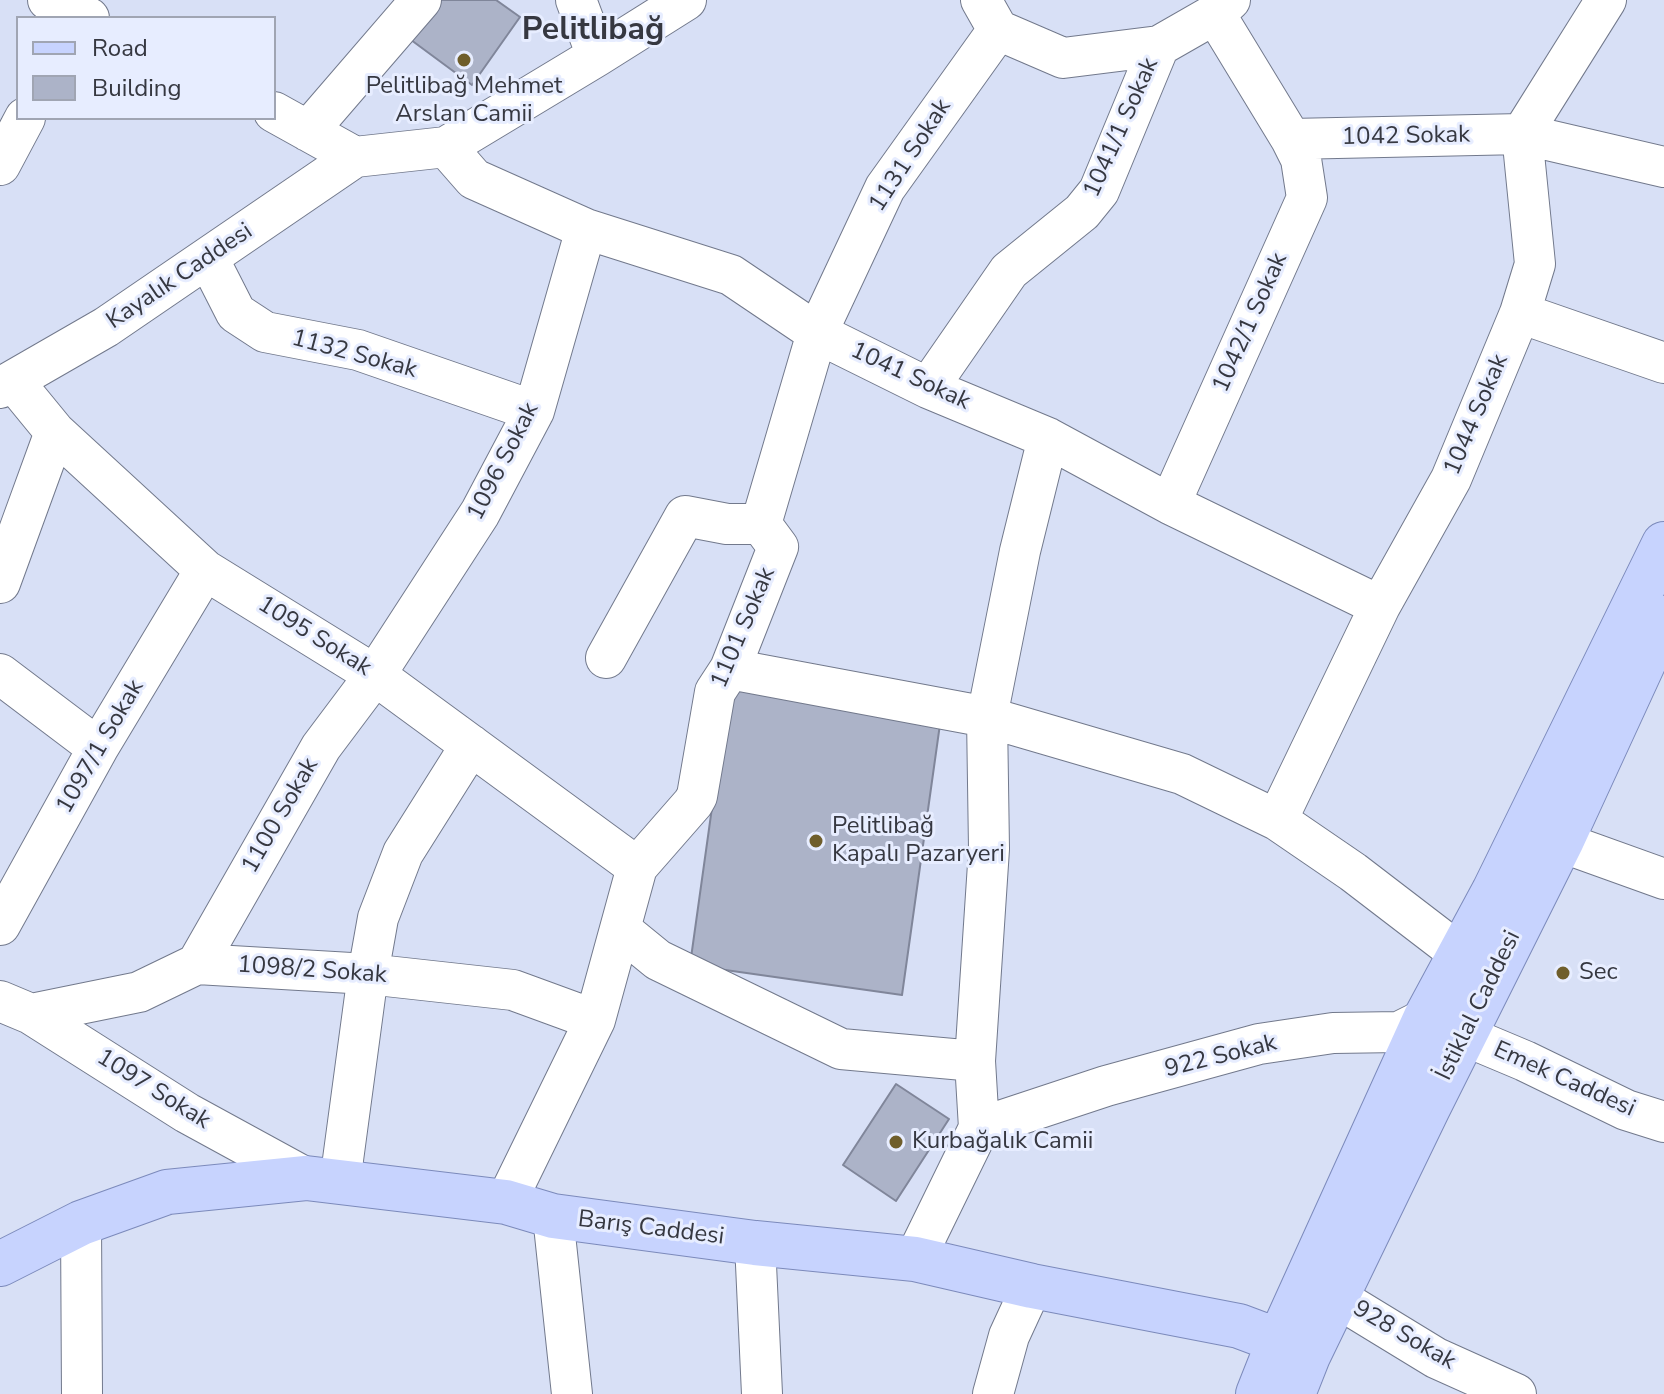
<!DOCTYPE html>
<meta charset="utf-8">
<style>
body{margin:0}
#map{position:relative;width:1664px;height:1394px;overflow:hidden;background:#d8e0f6;font-family:"Nunito Sans",sans-serif}
canvas{display:block}
.legend{position:absolute;left:16px;top:16px;width:260px;height:104px;box-sizing:border-box;background:#e7edff;border:2px solid #a0a5b3;margin:0;padding:10px 14px;list-style:none;font-size:24px;color:#363841}
.legend li{display:flex;align-items:center;gap:16px;height:40px}
.legend b{width:40px;border:2px solid #a0a5b3}
</style>
<div id="map">
<canvas width="1664" height="1394"></canvas>
<ul class="legend">
<li><b style="height:10px;background:#c7d3fe"></b>Road</li>
<li><b style="height:22px;background:#acb3c8"></b>Building</li>
</ul>
</div>
<script>
const ctx = document.querySelector('canvas').getContext('2d');
ctx.lineJoin = 'round';
function paint(path, color) { ctx.fillStyle = color; ctx.fill(path, 'evenodd'); }
const toPath = rows => new Path2D(rows.map(r => 'M' + r).join(''));
function strokePath(path, color, width, dash) { ctx.strokeStyle = color; ctx.lineWidth = width; ctx.lineCap = dash ? 'butt' : 'round'; ctx.setLineDash(dash || []); ctx.stroke(path); }
function label(font, color, halo, rows, align = 'center') {
  ctx.font = font + ' "Nunito Sans",sans-serif'; ctx.lineWidth = 6; ctx.setLineDash([]); ctx.textBaseline = 'middle'; ctx.strokeStyle = halo; ctx.fillStyle = color; for (const [text, x, y, turn = 0] of rows) {
    ctx.save(); ctx.translate(x, y); ctx.rotate((+turn || 0) * Math.PI / 180); ctx.textAlign = isNaN(turn) ? turn : align; if (halo) ctx.strokeText(text, 0, 0); ctx.fillText(text, 0, 0); ctx.restore();
  }
}
const building = toPath([
 [428,0,496,0,520,17,472,85,403,34,428,0],
 [729,686,941,717,902,995,690,965,729,686],
 [896,1084,949,1119,896,1201,843,1165,896,1084]
]);
paint(building, '#acb3c8');
strokePath(building, '#80869a', 2);
const minor = toPath([
 [48,0,89,18],
 [576,0,597,56],
 [981,0,998,30,1063,58,1159,46,1215,14,1230,0],
 [274,112,355,157,446,147,597,56,686,0],
 [308,131,421,0],
 [1291,139,1522,134,1664,167],
 [446,147,474,179,586,229,731,275,817,333,928,388,1048,438,1170,504,1380,606],
 [0,165,25,118],
 [208,258,236,313,265,332,358,350,534,411],
 [1520,313,1664,363],
 [14,382,55,432,205,570,375,675,637,867],
 [0,388,106,327,355,157],
 [928,388,1009,271,1082,212,1099,191,1159,46],
 [1170,504,1307,198,1301,159,1291,139,1215,14],
 [0,583,55,432],
 [606,658,685,516,727,524,761,524],
 [730,669,987,717,1182,774,1277,820,1353,872,1460,954],
 [0,674,98,748],
 [1277,820,1380,606,1451,479,1520,313,1535,264,1522,134,1606,0],
 [1561,842,1664,879],
 [0,925,98,748,205,570],
 [620,929,658,960,841,1049,975,1061],
 [197,964,321,747,375,675,480,513,534,411,586,229],
 [0,1001,31,1014,187,1113,306,1178],
 [31,1014,139,992,197,964,368,974,513,990,595,1020],
 [979,1128,1106,1086,1259,1044,1333,1033,1399,1032,1425,1019,1525,1061,1626,1110,1664,1122],
 [340,1182,368,974,378,918,403,853,471,745],
 [506,1202,595,1020,637,867,693,803,697,796,715,692,730,669,778,547,761,524,817,333,885,188,998,30],
 [553,1216,572,1394],
 [81,1223,82,1394],
 [755,1243,762,1394],
 [915,1259,979,1128,975,1061,989,849,987,717,1020,551,1048,438],
 [1336,1297,1436,1358,1516,1394],
 [993,1394,1009,1336,1032,1286]
]);
const major = toPath([
 [0,1264,81,1223,167,1192,306,1178,506,1202,553,1216,755,1243,915,1259,1032,1286,1239,1326,1279,1341],
 [1258,1394,1279,1341,1425,1019,1494,891,1664,544],
 [1293,1394,1308,1356,1428,1108,1561,842,1664,618]
]);
strokePath(minor, '#72798c', 42);
strokePath(major, '#7c8abb', 46);
strokePath(minor, '#fff', 40);
strokePath(major, '#c7d3fe', 44);
for (const [x, y, r, color] of [
 [464,60,8,"#6f5e2b"],
 [816,841,8,"#6f5e2b"],
 [1563,973,8,"#6f5e2b"],
 [896,1142,8,"#6f5e2b"]
]) { const dot = new Path2D(); dot.arc(x, y, r, 0, 2 * Math.PI); ctx.fillStyle = color; ctx.fill(dot); strokePath(dot, '#e7edff', 3); }
label('24px', '#363841', '#e7edff', [
 ["Pelitlibağ Mehmet",464,87,"center"],
 ["Arslan Camii",464,115,"center"],
 ["Pelitlibağ",832,827],
 ["Kapalı Pazaryeri",832,855],
 ["Sec",1579,973],
 ["Kurbağalık Camii",912,1142]
], 'left');
label('24px', '#363841', '#e7edff', [
 ["1041/1 Sokak",1122,128,-66],
 ["1042 Sokak",1406,137,-1],
 ["1131 Sokak",911,156,-57],
 ["Kayalık Caddesi",180,277,-34],
 ["1042/1 Sokak",1251,323,-66],
 ["1132 Sokak",354,355,15],
 ["1041 Sokak",910,377,25],
 ["1044 Sokak",1477,415,-67],
 ["1096 Sokak",504,462,-63],
 ["1101 Sokak",744,628,-67],
 ["1095 Sokak",314,637,32],
 ["1097/1 Sokak",101,747,-60],
 ["1100 Sokak",281,816,-60],
 ["1098/2 Sokak",312,971,4],
 ["İstiklal Caddesi",1479,1006,-64],
 ["922 Sokak",1221,1057,-14],
 ["Emek Caddesi",1564,1080,24],
 ["1097 Sokak",153,1090,32],
 ["Barış Caddesi",651,1229,7],
 ["928 Sokak",1404,1336,30]
]);
label('bold 32px', '#363841', '#e7edff', [
 ["Pelitlibağ",593,31]
]);
</script>
